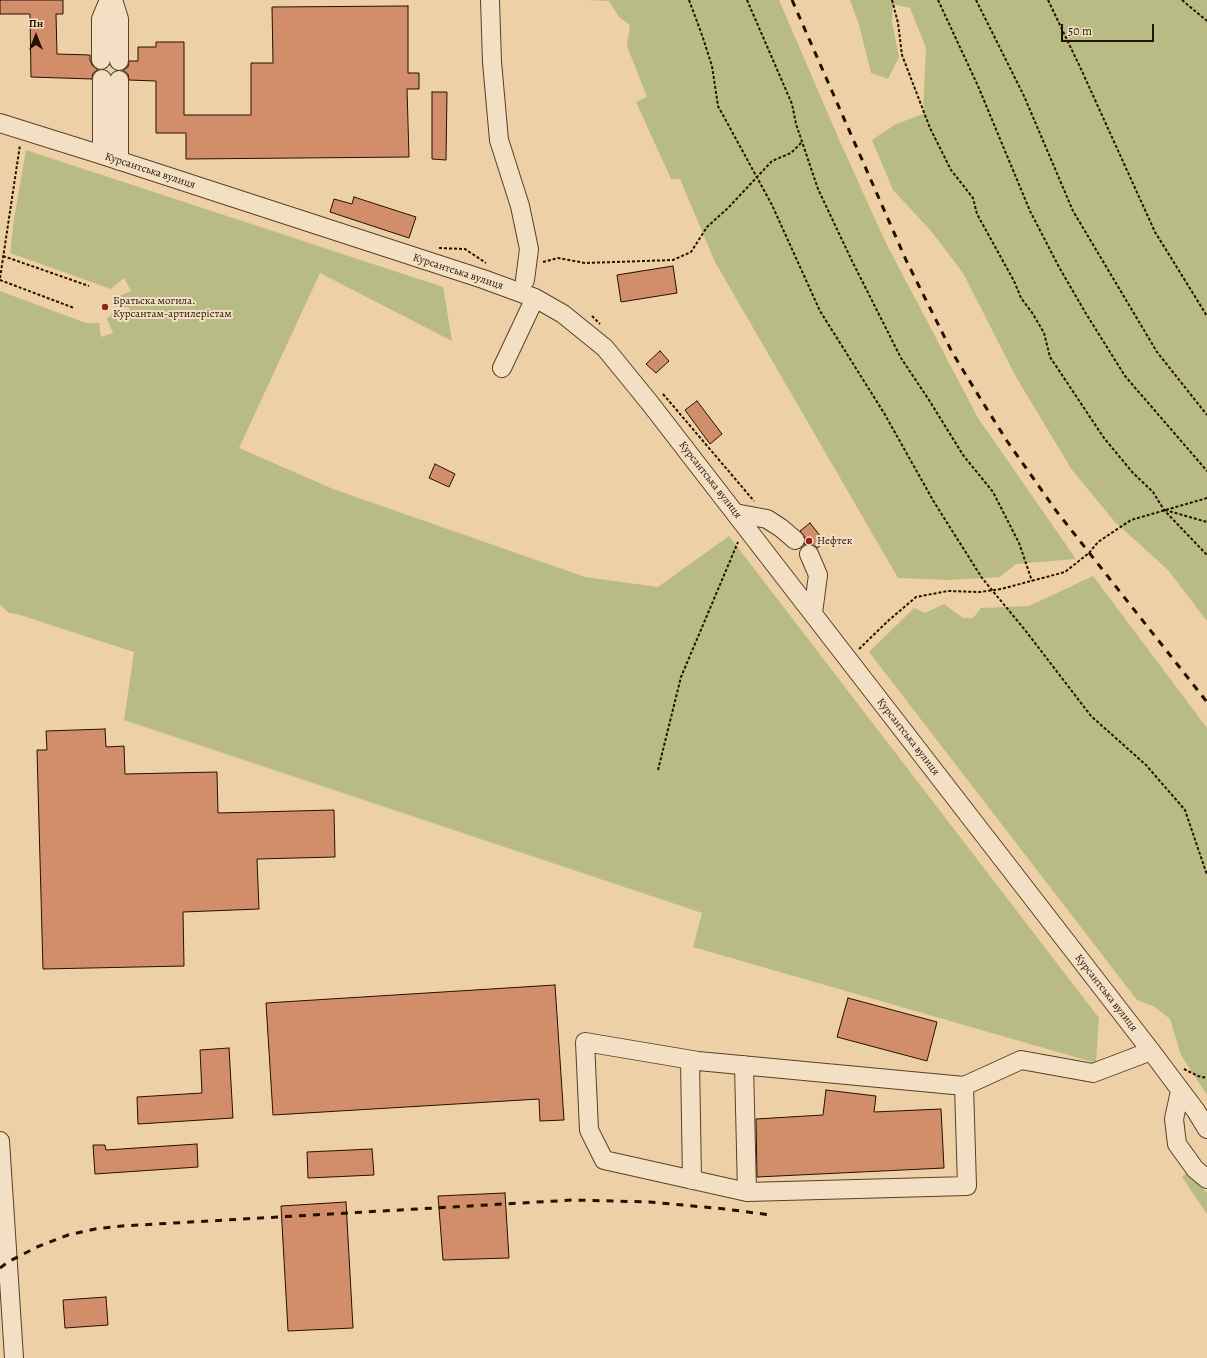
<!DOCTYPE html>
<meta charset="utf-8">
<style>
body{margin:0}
#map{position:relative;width:1207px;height:1358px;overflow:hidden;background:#edd0a5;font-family:Alegreya,serif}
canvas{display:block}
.north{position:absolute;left:16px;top:16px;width:40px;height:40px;-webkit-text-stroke:3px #f3e0c4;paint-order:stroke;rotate:0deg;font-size:11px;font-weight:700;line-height:16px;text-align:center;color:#261000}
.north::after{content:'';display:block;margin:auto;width:14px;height:18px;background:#261000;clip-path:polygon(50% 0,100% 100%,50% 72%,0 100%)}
.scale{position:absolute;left:1061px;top:24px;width:93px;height:18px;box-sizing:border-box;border:2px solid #261000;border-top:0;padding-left:5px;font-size:12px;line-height:14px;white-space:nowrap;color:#261000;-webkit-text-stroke:3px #f3e0c4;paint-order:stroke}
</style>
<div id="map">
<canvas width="1207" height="1358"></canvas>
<div class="north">Пн</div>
<div class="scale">50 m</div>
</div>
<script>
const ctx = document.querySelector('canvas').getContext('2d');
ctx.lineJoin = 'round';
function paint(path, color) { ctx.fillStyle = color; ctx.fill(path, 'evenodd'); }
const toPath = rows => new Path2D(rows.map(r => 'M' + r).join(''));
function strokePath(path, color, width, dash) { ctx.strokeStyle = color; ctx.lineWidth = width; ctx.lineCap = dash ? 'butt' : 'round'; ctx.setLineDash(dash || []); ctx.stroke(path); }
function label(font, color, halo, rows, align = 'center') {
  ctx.font = font + ' Alegreya,serif'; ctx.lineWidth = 4; ctx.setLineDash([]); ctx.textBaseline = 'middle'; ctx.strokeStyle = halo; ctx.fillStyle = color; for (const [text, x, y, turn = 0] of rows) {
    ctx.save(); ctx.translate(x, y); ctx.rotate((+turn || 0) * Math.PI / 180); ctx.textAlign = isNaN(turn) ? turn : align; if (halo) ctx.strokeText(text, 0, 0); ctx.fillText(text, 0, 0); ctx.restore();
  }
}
paint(toPath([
 [586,0,779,0,841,144,886,243,978,418,1076,559,1016,564,1000,577,949,580,898,578,715,262,680,179,671,179,636,102,647,97,627,46,630,25,619,17,609,1],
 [850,0,1207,0,1207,621,1168,570,1115,522,1072,470,1016,377,963,273,931,231,893,190,872,140,896,124,923,114,926,48,910,8,893,4,892,22,899,57,888,79,871,73,859,25],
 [26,150,443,287,452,341,320,273,239,448,333,489,585,577,658,587,729,536,1099,1018,1096,1063,693,947,702,913,124,720,134,652,17,614,9,613,0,605,0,291,86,323,99,323,101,337,113,333,107,319,113,313,126,321,130,308,115,305,117,297,131,291,124,278,111,289,10,253,14,219],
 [1093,576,1207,728,1207,1095,1181,1055,1170,1019,1155,1007,1137,1000,869,652,914,608,925,613,944,604,963,618,973,618,981,608,1029,606],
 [1188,1172,1207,1193,1207,1214,1182,1177]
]), '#b9bb85');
const building = toPath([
 [0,0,63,0,63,14,56,14,57,54,90,55,90,60,92,65,98,70,93,73,92,79,31,77,30,14,0,14,0,0],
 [408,6,408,73,419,73,419,89,407,89,409,157,186,159,186,133,156,133,156,81,129,80,128,74,123,70,128,67,129,61,138,61,138,47,156,47,156,42,184,42,184,115,251,115,251,63,273,63,272,7,408,6],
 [432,92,447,92,446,160,432,159,432,92],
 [354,197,416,217,409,238,330,212,334,199,352,204,354,197],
 [673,266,677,293,621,302,617,275,673,266],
 [660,351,669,361,656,373,646,364,660,351],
 [697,401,722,434,710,444,685,410,697,401],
 [435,464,455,474,449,487,429,478,435,464],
 [810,523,825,542,817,548,811,544,804,545,805,542,805,537,800,531,810,523],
 [105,729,106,747,124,746,125,774,217,772,218,813,334,810,335,857,257,859,259,909,183,912,184,966,43,969,37,750,47,750,46,731,105,729],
 [555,985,564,1120,540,1121,539,1099,273,1115,266,1003,555,985],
 [848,998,937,1022,927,1061,837,1037,848,998],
 [229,1048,233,1118,138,1124,137,1097,202,1093,200,1050,229,1048],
 [826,1090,876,1096,874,1112,941,1109,944,1168,757,1177,756,1119,823,1115,826,1090],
 [197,1144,198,1167,95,1174,93,1145,105,1145,106,1150,197,1144],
 [372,1149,374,1175,308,1178,307,1152,372,1149],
 [505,1193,509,1258,443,1260,438,1196,505,1193],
 [346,1202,353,1328,288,1331,281,1206,346,1202],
 [106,1297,108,1325,65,1328,63,1300,106,1297]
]);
paint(building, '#d28e6b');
strokePath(building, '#261000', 1);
const minor = toPath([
 [113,0,119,19,119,61],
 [490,0,492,62,499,140,520,206,529,249,525,280],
 [101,60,101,19,109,0],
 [102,79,102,155],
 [0,123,102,155,483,279,535,298,563,314,605,348,649,402,1151,1051,1196,1111,1207,1129],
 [119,161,119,80],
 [502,368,535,298],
 [735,513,767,519,781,528,795,540],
 [809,554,818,575,813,613],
 [690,1060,692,1180],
 [744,1065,747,1192,967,1186,964,1086],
 [1180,1091,1174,1119,1177,1144,1195,1169,1207,1179],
 [0,1141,14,1358],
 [747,1192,604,1160,589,1130,585,1042,698,1061,964,1086,1021,1060,1093,1073,1151,1051]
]);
strokePath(minor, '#584029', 20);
strokePath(toPath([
 [689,0,702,35,712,66,718,106,772,205,820,311,884,413,934,502,982,578,1025,630,1091,716,1146,765,1185,810,1207,875],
 [747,0,792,104,796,124,818,189,852,261,901,358,929,400,963,455,993,492,1019,543,1032,581],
 [892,0,898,23,902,55,930,128,951,170,973,198,977,214,1014,281,1021,298,1033,314,1044,333,1050,357,1104,438,1133,473,1153,492,1164,510,1207,555],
 [938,0,978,86,1030,211,1059,267,1085,312,1125,376,1207,471],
 [976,0,1024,96,1073,211,1157,352,1207,415],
 [1048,0,1081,69,1155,232,1207,316],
 [1182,0,1207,21],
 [439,248,465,249,486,263],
 [3,256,89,286],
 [543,262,558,258,585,263,673,260,691,252,707,227,728,208,772,161,791,153,802,142],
 [0,278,20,145],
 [0,280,74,308],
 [592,316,600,324],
 [663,394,754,501],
 [1165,510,1207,522],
 [859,649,889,620,916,597,948,591,980,592,1001,589,1065,572,1089,553,1098,542,1131,520,1207,498],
 [658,770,681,677,738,542],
 [1184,1069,1198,1076,1207,1078]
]), '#261000', 2, [3, 2]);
strokePath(minor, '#f3e0c4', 18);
strokePath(toPath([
 [792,0,906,260,952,352,980,398,1007,441,1057,512,1207,702],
 [0,1268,8,1262,37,1247,68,1235,95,1229,122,1226,573,1200,650,1202,725,1209,771,1215]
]), '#261000', 3, [7, 7]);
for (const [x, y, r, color] of [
 [105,307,4,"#8f2418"],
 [809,541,4,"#8f2418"]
]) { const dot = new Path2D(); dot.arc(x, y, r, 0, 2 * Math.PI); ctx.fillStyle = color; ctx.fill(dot); strokePath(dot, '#f3e0c4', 1.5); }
label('11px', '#261000', '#f3e0c4', [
 ["Курсантська вулиця",150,171,18],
 ["Курсантська вулиця",458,272,18],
 ["Курсантська вулиця",710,480,52],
 ["Курсантська вулиця",908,737,52],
 ["Курсантська вулиця",1106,993,52]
]);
label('11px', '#261000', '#f3e0c4', [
 ["Братьска могила.",113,301],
 ["Курсантам-артилерістам",113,314],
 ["Нефтек",817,541]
], 'left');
</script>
